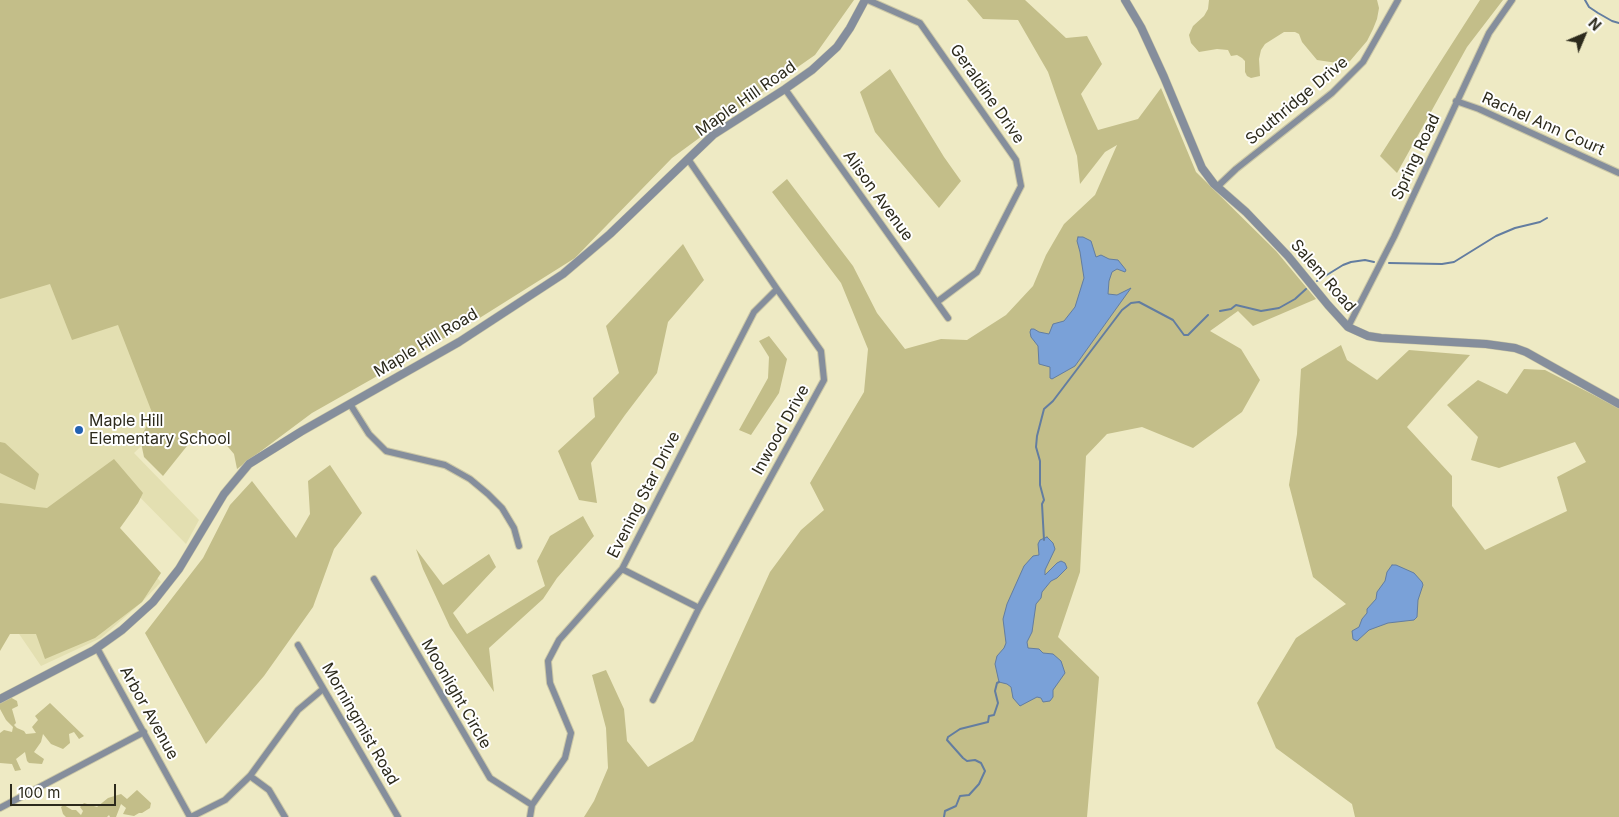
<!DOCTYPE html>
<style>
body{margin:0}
#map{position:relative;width:1619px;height:817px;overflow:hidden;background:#eeeac4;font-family:Inter,sans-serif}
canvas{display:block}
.north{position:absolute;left:1559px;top:10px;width:50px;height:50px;-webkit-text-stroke:4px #fff;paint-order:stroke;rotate:45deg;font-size:14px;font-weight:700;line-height:20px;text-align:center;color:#2c2a1c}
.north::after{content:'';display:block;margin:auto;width:18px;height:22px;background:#2c2a1c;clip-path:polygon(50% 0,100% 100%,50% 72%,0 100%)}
.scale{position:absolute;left:10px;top:784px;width:106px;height:22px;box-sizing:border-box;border:2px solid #2c2a1c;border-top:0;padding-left:6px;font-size:15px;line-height:18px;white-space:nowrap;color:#2c2a1c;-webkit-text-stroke:4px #fff;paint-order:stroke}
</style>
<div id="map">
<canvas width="1619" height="817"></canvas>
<div class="north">N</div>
<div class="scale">100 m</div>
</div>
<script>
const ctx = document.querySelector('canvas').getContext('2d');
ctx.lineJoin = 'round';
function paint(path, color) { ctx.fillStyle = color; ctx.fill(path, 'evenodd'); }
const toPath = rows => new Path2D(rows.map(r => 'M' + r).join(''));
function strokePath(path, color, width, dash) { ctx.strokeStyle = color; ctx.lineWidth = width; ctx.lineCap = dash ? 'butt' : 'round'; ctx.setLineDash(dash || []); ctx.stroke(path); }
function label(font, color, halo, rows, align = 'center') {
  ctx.font = font + ' Inter,sans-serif'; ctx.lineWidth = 4; ctx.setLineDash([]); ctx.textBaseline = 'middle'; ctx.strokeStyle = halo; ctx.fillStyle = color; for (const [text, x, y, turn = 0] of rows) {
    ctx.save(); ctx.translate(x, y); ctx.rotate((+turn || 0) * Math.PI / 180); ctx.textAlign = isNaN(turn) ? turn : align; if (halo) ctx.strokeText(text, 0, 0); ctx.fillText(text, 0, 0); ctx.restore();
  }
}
paint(toPath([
 [0,183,87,271,181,408,134,453,199,520,186,544,113,470,82,498,161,582,142,602,101,638,41,666,0,606]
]), '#e3dfb1');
paint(toPath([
 [0,0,854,0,815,55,755,97,672,158,575,258,478,319,312,413,237,469,234,454,223,441,195,436,163,476,144,457,140,438,153,415,118,325,72,340,50,284,0,299],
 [967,0,1025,0,1066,38,1087,36,1102,64,1081,94,1098,130,1138,119,1161,88,1196,172,1276,251,1316,299,1253,326,1238,311,1210,331,1241,349,1260,380,1242,412,1193,448,1142,427,1107,434,1086,456,1080,572,1058,637,1099,677,1087,817,584,817,594,801,608,768,606,728,592,675,606,670,624,709,627,741,648,767,693,741,770,572,801,530,824,510,810,483,864,392,868,349,841,283,772,192,787,179,853,266,877,313,905,349,941,339,967,340,1006,315,1033,286,1046,255,1064,224,1095,195,1117,145,1105,152,1080,184,1077,156,1048,72,1018,20,983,19],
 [1209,0,1377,0,1379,8,1377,19,1373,29,1367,41,1350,61,1344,64,1317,60,1302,42,1299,34,1295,32,1284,32,1265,44,1261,50,1259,59,1260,76,1251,78,1247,76,1245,72,1245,61,1242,58,1237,55,1231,56,1228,50,1217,49,1199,52,1191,43,1189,35,1193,26,1204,16,1208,9],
 [1480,0,1503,0,1467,47,1397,173,1380,156],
 [890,69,944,157,961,181,939,208,875,132,860,92],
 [683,244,704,280,668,322,657,373,625,415,591,463,597,503,579,500,558,451,595,417,593,398,619,373,606,326],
 [769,336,787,359,779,393,751,435,739,430,768,378,769,357,759,341],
 [1341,345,1347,360,1377,380,1409,350,1470,355,1407,427,1452,476,1452,506,1485,550,1567,511,1557,477,1586,462,1575,442,1499,468,1471,460,1478,437,1447,405,1478,380,1507,394,1524,369,1545,370,1619,408,1619,817,1355,817,1352,804,1276,748,1257,703,1296,638,1346,604,1313,577,1289,485,1297,434,1301,369],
 [0,442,5,443,39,474,35,490,0,473],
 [114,459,143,493,138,503,120,528,161,573,142,602,95,638,45,659,36,634,10,634,0,651,0,503,47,508],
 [330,465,362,513,334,549,313,607,264,676,206,744,145,633,203,558,230,505,252,481,296,538,310,514,308,481],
 [583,516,594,536,557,578,543,599,489,648,494,692,450,627,423,569,416,549,443,585,489,554,496,567,453,613,467,634,545,586,537,561,550,536],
 [10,697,17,701,18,706,12,709,16,723,14,725,17,728,24,731,26,734,36,733,32,727,38,720,35,716,50,703,84,736,79,739,74,732,69,734,70,743,63,749,51,744,43,734,41,742,34,752,44,759,42,764,29,763,27,761,25,752,16,759,21,770,15,771,12,764,0,763,0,733,4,730,12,732,13,727,6,720,0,709,0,703],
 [137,790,151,803,150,808,142,813,139,813,134,816,123,814,126,808,121,804,116,817,110,817,109,815,107,817,66,817,63,814,61,807,64,805,72,810,76,810,81,815,83,811,80,807,84,803,97,807,108,798,121,794,127,799]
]), '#c3be89');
const water = toPath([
 [1078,237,1083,237,1091,241,1096,257,1101,255,1109,259,1118,260,1126,270,1125,272,1117,269,1112,272,1109,281,1108,294,1117,295,1131,288,1075,366,1052,379,1050,378,1050,367,1039,364,1038,346,1031,337,1030,332,1031,329,1034,329,1039,332,1049,334,1053,324,1064,321,1075,307,1084,278,1080,252,1077,241,1078,237],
 [1047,537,1053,543,1055,549,1045,570,1045,575,1057,563,1061,561,1065,563,1067,568,1057,578,1051,581,1042,592,1041,598,1036,604,1032,632,1027,642,1028,648,1039,649,1043,653,1053,654,1061,661,1065,673,1053,690,1053,697,1050,701,1043,702,1041,698,1037,697,1020,706,1013,698,1011,687,1007,684,999,682,995,664,997,656,1004,648,1006,643,1003,619,1007,604,1024,566,1033,556,1039,555,1038,544,1040,540,1047,537],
 [1392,565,1396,565,1414,573,1422,582,1423,585,1418,600,1417,617,1414,620,1388,623,1369,630,1357,641,1353,639,1352,631,1359,627,1362,619,1367,613,1367,609,1376,599,1377,592,1385,581,1387,572,1392,565]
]);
paint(water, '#7aa1d8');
strokePath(water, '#637da0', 1);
strokePath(toPath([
 [1585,0,1589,7,1598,13,1612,21,1619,23],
 [1389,263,1442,264,1454,262,1496,236,1515,228,1540,222,1547,218],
 [1317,281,1343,265,1351,262,1365,260,1374,262],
 [1220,311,1231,309,1236,305,1261,311,1279,308,1295,299,1306,289],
 [1044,540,1042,504,1044,500,1040,485,1040,461,1036,447,1037,436,1044,409,1053,401,1122,310,1131,303,1139,302,1173,320,1184,335,1188,335,1208,315],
 [944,817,945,811,956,806,960,796,969,795,979,784,985,771,981,763,975,760,967,761,963,758,947,740,948,737,960,729,988,722,989,716,994,715,998,703,995,691,997,683,999,682]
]), '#637da0', 2);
const minor = toPath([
 [868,0,920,23,1016,160,1021,186,977,272,937,302],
 [785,89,948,318],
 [1456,101,1479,109,1619,173],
 [1217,187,1236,169,1332,93,1363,62,1398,0],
 [1348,327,1394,237,1489,33,1512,0],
 [350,404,369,434,386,451,445,465,470,479,488,494,502,508,514,528,519,546],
 [622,569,699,608],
 [374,579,490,778,532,805],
 [298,645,398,817],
 [97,648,190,817],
 [653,700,699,608,824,380,821,351,777,289,688,159],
 [250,776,269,790,285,817],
 [0,808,144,732],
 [191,817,225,800,250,776,298,710,323,689],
 [530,817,532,805,565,758,571,733,550,683,548,661,559,640,622,569,754,312,777,289]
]);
const tertiary = toPath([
 [1125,0,1141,27,1164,77,1202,168,1214,184,1246,212,1288,256,1328,305,1348,327,1368,336,1381,338,1486,344,1515,348,1526,352,1619,404],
 [0,699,94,650,122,630,153,602,179,569,224,494,249,464,302,431,459,342,563,274,610,234,713,135,785,89,812,70,837,47,850,28,865,0]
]);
strokePath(minor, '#cbc7a6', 8);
strokePath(tertiary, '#cbc7a6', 9);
strokePath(minor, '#858e9c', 6);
strokePath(tertiary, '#858e9c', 8);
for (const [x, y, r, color] of [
 [79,430,5,"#2362b3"]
]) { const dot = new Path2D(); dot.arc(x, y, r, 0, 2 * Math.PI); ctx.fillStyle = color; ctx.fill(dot); strokePath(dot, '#fff', 2); }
label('16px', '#2c2a1c', '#fff', [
 ["Geraldine Drive",987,94,55],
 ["Maple Hill Road",746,99,-35],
 ["Southridge Drive",1297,101,-40],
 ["Rachel Ann Court",1543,124,24],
 ["Spring Road",1416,157,-65],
 ["Alison Avenue",878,196,54],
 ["Salem Road",1323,276,49],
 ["Maple Hill Road",426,343,-31],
 ["Inwood Drive",781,430,-61],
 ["Evening Star Drive",644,495,-63],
 ["Moonlight Circle",456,694,60],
 ["Arbor Avenue",149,713,61],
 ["Morningmist Road",360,724,60]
]);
label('16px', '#2c2a1c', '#fff', [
 ["Maple Hill",89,421],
 ["Elementary School",89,439]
], 'left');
</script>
